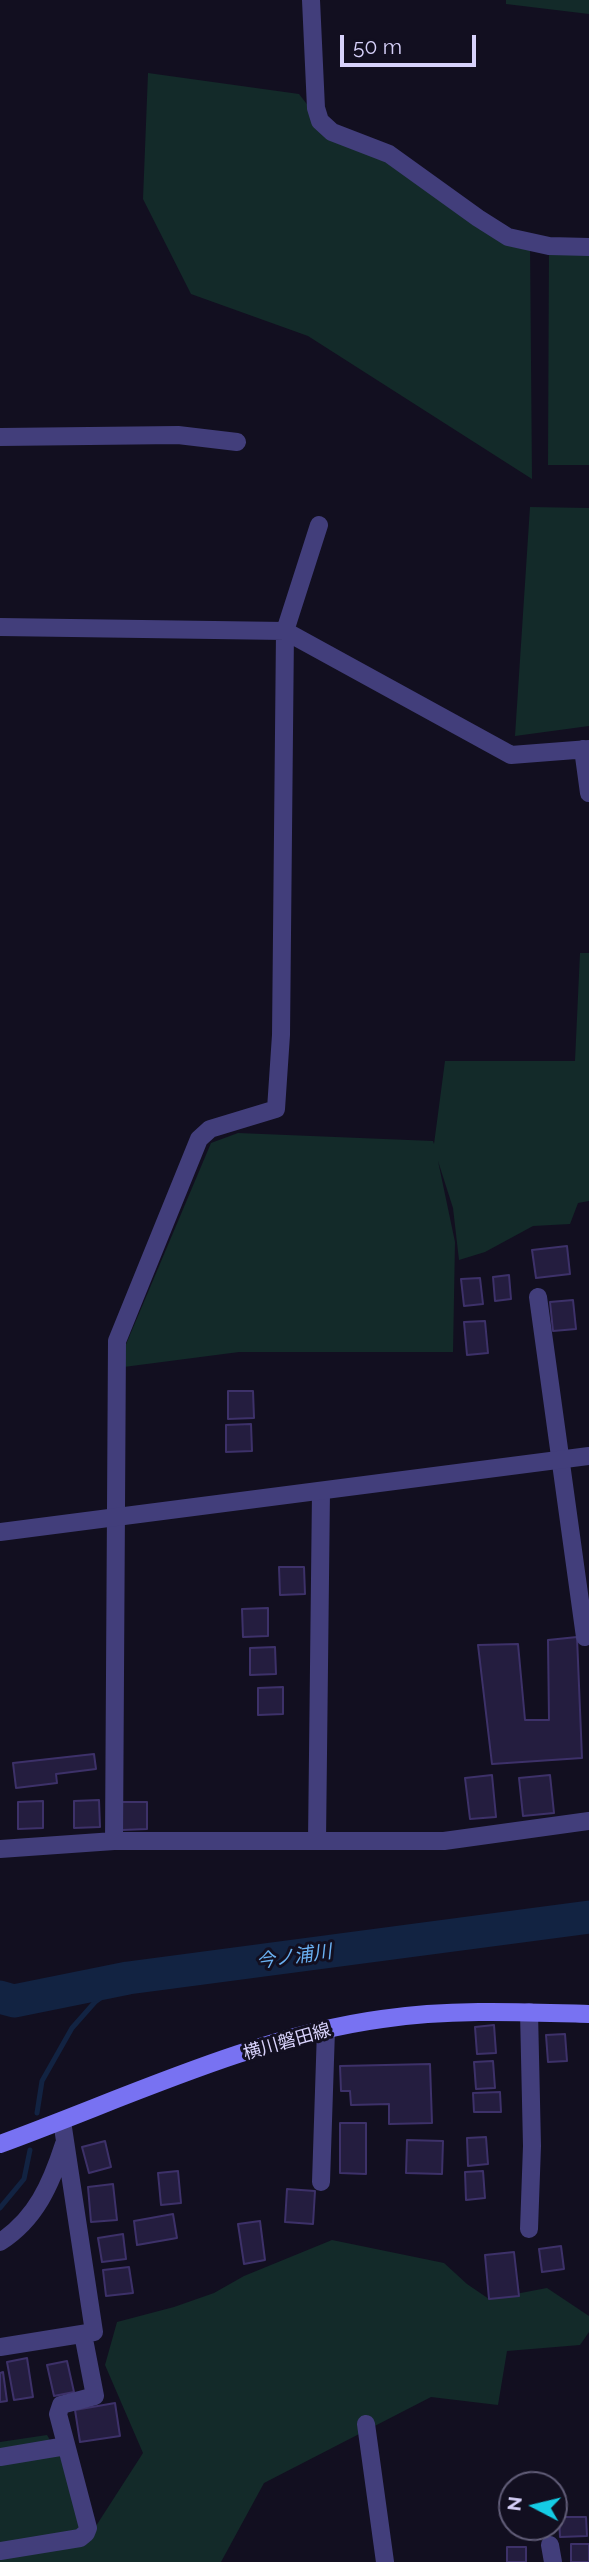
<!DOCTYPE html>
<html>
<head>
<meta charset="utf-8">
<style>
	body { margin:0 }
	#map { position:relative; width:589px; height:2562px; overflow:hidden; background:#120f20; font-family:Raleway,sans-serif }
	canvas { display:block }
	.north { position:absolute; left:498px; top:2471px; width:70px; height:70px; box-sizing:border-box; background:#120f20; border:2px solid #615d78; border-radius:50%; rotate:277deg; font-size:19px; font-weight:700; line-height:28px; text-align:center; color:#d8d2fb }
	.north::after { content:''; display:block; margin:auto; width:24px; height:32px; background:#15cce5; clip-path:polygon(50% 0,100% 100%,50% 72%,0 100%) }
	.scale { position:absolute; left:340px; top:35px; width:136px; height:32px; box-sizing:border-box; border:4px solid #d8d2fb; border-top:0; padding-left:9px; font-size:21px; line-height:24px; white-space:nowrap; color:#d8d2fb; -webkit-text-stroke:5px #120f20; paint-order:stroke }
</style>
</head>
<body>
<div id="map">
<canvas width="589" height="2562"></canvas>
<div class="north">N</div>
<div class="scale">50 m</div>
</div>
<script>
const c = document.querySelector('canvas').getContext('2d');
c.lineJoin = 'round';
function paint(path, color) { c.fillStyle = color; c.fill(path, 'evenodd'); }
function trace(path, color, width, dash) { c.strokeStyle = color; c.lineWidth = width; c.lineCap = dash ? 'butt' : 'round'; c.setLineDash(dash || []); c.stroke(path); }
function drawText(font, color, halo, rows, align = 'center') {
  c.font = font + ' Raleway,"Noto Sans JP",sans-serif'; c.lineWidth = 6; c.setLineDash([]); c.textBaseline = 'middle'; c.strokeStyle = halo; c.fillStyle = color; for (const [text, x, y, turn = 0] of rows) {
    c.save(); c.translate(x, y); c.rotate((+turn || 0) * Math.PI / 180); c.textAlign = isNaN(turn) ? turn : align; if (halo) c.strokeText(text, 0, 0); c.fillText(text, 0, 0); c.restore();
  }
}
paint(new Path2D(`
	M506,0H589V14L506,4Z
	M148,73L299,94L320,121L530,242L532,479L308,336L191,294L143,199Z
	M549,246L589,247V465H548Z
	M530,507L589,508V726L515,736Z
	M580,953H589V1201L578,1203L570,1224L533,1226L485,1252L459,1260L453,1208L438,1161L455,1242L453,1352H239L116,1368L211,1143L238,1133L433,1141L434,1144L445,1061H575Z
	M332,2240L444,2263L467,2284L489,2299L547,2288L589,2316V2332L580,2345L507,2351L498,2405L431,2397L264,2483L221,2562H0V2442L47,2435L79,2490L85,2543L143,2453L105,2365L117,2322L174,2307L214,2293L244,2276Z`), '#132a29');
trace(new Path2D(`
	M37,2113L42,2081L72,2028L95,2002L128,1978
	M0,2208L24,2179L30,2150`), '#122342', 5);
trace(new Path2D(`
	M0,1997L14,2001L128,1978L589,1917`), '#122342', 33);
const building = new Path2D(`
	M567,1246L570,1274L536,1278L532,1250Z
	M509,1275L511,1299L495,1301L493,1277Z
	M480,1278L483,1304L464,1306L461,1279Z
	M573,1300L576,1329L553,1331L550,1302Z
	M485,1321L488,1353L467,1355L464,1322Z
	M228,1391H253L254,1418L228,1419Z
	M251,1424L252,1451L226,1452V1425Z
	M279,1567H304L305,1594L280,1595Z
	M268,1608V1636L243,1637L242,1609Z
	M577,1637L582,1758L492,1764L478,1645L518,1644L525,1720H549L548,1640Z
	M275,1647L276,1674L250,1675V1648Z
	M283,1687V1714L258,1715V1688Z
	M94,1754L96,1769L56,1774L57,1783L16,1788L13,1763Z
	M492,1775L496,1817L470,1819L465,1778Z
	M550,1775L554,1813L523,1816L519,1778Z
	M99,1800L100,1827L74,1828V1801Z
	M43,1801V1828L18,1829V1802Z
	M121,1802H147V1829L122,1830Z
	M494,2025L496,2053L477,2054L475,2027Z
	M565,2034L567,2061L548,2062L546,2035Z
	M493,2061L495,2088L476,2089L474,2062Z
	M430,2064L432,2123L389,2124V2104L351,2105L350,2091H341L340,2066Z
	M500,2092L501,2112H474L473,2093Z
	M340,2123H366V2174L340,2173Z
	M486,2137L488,2164L468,2166L467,2138Z
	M407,2140L443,2141L442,2174L406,2173Z
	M105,2141L111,2167L89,2173L82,2147Z
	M178,2171L181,2203L161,2205L158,2173Z
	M483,2171L485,2198L466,2200L465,2172Z
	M113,2184L117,2220L91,2222L88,2187Z
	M287,2189L315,2191L313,2224L285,2222Z
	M173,2214L177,2238L137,2245L134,2221Z
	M260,2221L265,2260L244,2264L238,2224Z
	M123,2234L126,2259L102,2262L98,2238Z
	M561,2246L564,2269L542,2272L539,2249Z
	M514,2252L519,2296L489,2299L485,2255Z
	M129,2267L133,2293L106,2296L103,2270Z
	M27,2358L33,2397L14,2400L7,2362Z
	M67,2361L74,2392L54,2396L47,2365Z
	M3,2372L7,2401L0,2402V2373Z
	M115,2403L120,2436L80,2442L75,2410Z
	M559,2517H586L587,2536L560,2537Z
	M571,2544H589V2562H571Z
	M507,2547H526V2562H507Z`);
paint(building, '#241d3f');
trace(building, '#3d3169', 2);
trace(new Path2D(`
	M311,0L316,108L320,121L332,132L389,154L478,218L508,237L549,246L589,247
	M0,437L178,435L237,442
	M0,627L285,631L511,755L589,749
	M583,749L589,793
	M538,1297L585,1637
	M114,1841L117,1341L199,1139L210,1129L276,1109L281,1035L285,631L319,525
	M317,1841L321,1491
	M0,1849L114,1841H444L589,1821
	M529,2012L532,2146L529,2229
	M321,2182L326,2030
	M0,2242C36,2219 51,2184 64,2144
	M0,2347L94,2332L62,2121
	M366,2424L385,2562
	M0,2457L66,2446
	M550,2545L553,2562
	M0,2551L80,2538L86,2533L88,2528L58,2414L61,2405L95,2396L83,2334`), '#423e7b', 18);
trace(new Path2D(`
	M0,1532L589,1456`), '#423e7b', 18);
trace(new Path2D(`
	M0,2144C121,2100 255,2036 382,2019C450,2009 521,2012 589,2014`), '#7872f2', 18);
drawText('18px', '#d8d2fb', '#120f20', [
	["横川磐田線",287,2042,-16]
]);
drawText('italic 19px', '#6ab0f1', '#120f20', [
	["今ノ浦川",294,1957,-8]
]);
</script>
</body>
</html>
